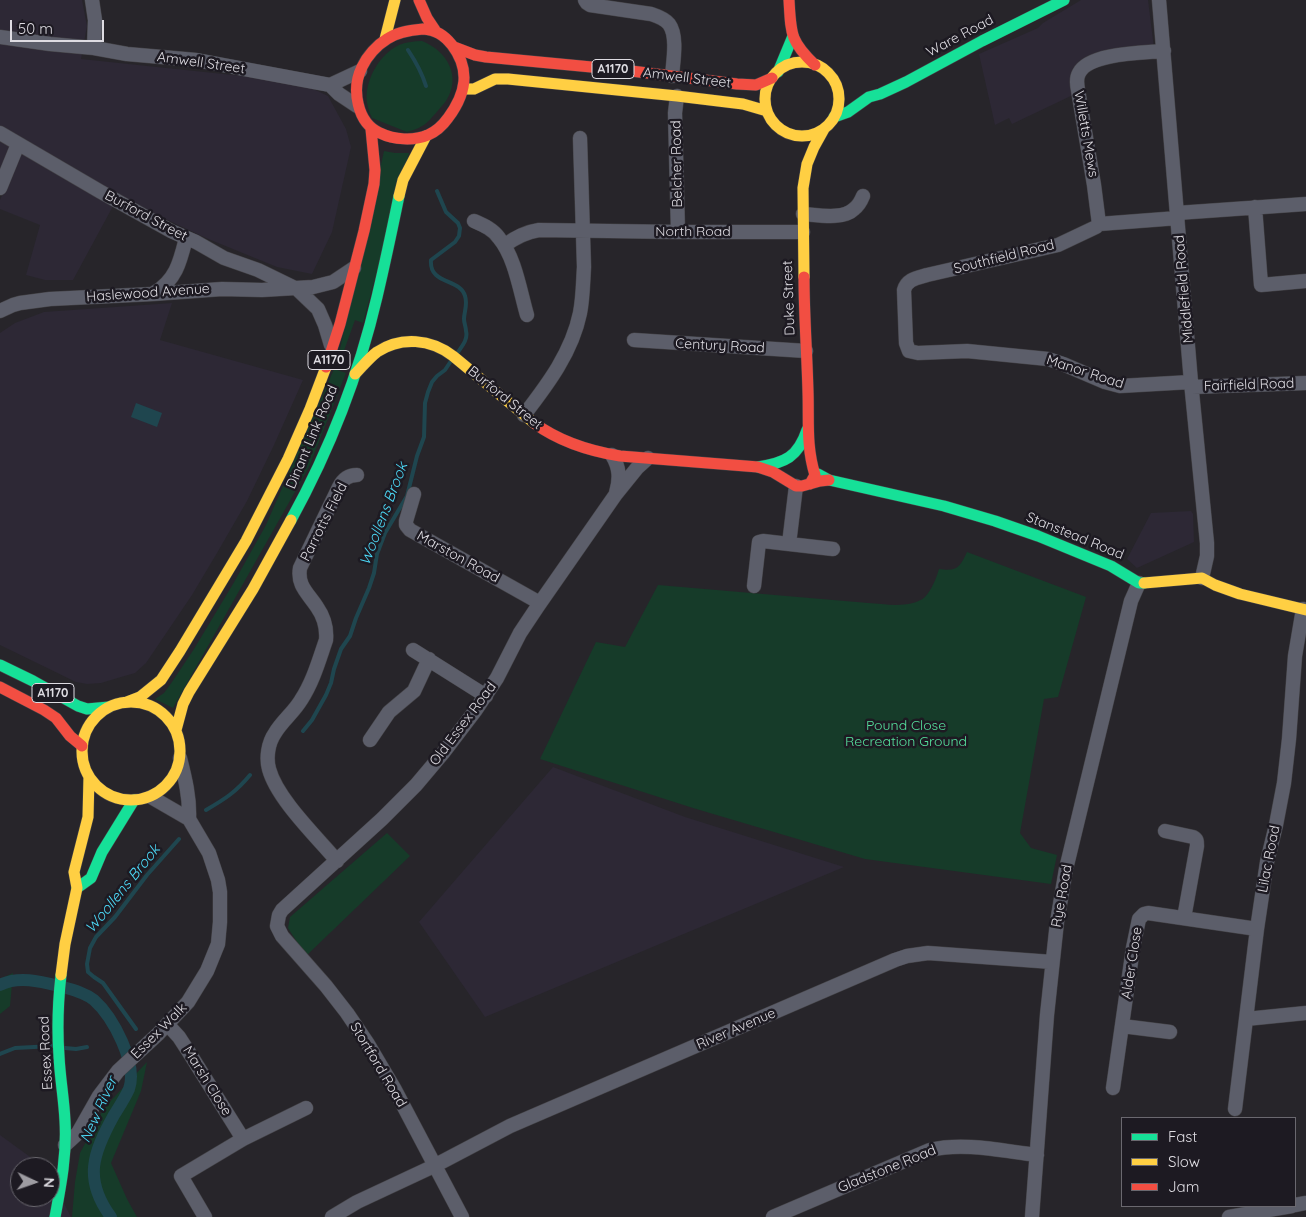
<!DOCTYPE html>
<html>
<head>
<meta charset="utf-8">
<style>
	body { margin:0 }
	#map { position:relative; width:1306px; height:1217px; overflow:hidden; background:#27252a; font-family:Quicksand,sans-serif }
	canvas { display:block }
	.legend { position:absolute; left:1121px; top:1117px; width:175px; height:90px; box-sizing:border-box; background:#1d1a22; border:1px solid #6a686f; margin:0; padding:6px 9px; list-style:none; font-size:15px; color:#dedce2 }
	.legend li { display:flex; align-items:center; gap:10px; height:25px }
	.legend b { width:25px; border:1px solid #6a686f }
	.north { position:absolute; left:10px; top:1157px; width:50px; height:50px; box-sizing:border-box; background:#1d1a22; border:1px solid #6a686f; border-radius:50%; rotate:93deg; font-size:14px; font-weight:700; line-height:20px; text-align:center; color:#dedce2 }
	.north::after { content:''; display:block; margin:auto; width:18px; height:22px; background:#9e9ca2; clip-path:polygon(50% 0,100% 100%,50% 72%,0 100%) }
	.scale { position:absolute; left:10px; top:20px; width:94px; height:22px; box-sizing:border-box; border:2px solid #dedce2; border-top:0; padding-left:6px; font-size:15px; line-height:18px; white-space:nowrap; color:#dedce2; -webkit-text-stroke:4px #1d1a22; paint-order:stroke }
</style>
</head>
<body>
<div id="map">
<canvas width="1306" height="1217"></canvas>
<ul class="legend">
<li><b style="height:6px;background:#16e098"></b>Fast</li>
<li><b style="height:6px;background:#ffcf43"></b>Slow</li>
<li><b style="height:6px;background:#f24e42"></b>Jam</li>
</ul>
<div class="north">N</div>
<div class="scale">50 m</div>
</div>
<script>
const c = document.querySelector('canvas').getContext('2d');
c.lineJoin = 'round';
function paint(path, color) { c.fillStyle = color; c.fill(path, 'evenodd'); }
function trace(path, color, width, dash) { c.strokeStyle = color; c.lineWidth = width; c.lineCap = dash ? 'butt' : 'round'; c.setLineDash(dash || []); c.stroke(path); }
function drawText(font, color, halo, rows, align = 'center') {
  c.font = font + ' Quicksand,sans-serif'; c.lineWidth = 5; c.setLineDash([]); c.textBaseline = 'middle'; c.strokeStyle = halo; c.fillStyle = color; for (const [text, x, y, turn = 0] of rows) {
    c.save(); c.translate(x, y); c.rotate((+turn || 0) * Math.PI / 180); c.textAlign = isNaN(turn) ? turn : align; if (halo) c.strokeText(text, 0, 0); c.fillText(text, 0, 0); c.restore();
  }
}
paint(new Path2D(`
	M0,0H82L87,26L81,59L299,82L328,96L346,129L351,147L332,232L312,274L277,267L206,238L142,208L118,195L112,208L73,280H45L26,275L40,225L0,209V200L8,181L0,178Z
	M1081,0H1148L1154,48L1076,71L1075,94L1012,124L1009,118L995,125L979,54L1038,28L1043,23Z
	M172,303L160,340L303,380L274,445L247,501L217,553L192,595L146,663L135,673L121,677L101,683L87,684L76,682L0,645V333L15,323L44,312Z
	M1191,511L1193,514L1194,542L1137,568L1127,559L1151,513Z
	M553,767L685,817L844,867L485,1017L419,922Z
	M0,1135L44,1167H20V1197H50V1176L71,1217H0Z`), '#2d2835');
paint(new Path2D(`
	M422,41C447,51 462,76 446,101C443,105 439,109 436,113C432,117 428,123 422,126C418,129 412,130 407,132L372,118C370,114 368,108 367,103C364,82 379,54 399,45C407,42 414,41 422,41Z
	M384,151L395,153H409L363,323L355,320L341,359L338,358Z
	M334,369L346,373L309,467L173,708L155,699L164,693L172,682L194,649L233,584L266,525Z
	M967,552L1086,597L1058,697L1044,699L1020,833L1031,848L1057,855L1051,884L865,859L693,808L540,759L596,642L625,647L658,585L868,603C885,604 911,609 925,597C932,589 936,579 939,569C957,572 960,567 967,552Z
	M387,833L410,856L306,956L288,928L290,917Z
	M13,973L10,1006L0,1014V979Z
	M147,1062L141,1091L111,1163L127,1199L137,1217H72L75,1182L80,1153L104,1108Z`), '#163b29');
paint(new Path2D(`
	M136,403L162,413L157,427L131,417Z`), '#1f464f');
trace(new Path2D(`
	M408,50C416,62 422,73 426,86
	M437,191L446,212L458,223L460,228L459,236L455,242L431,260C429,285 460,278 465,296C468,304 464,312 464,319C464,323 466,327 466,331C468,339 463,345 458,352
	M303,731L312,720L326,695L331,683L334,669L341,649L350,636L356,618L369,588L374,573L377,554L385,533L407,496L417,456L424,437L425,403L428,392L432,382L437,376L445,370L451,361
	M206,810C225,799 236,792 250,775
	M136,1029L103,983L94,977L88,972L87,964L90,948L96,937L115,917L147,875L179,839
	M65,1048L76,1049L87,1047
	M0,1054L15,1048L53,1046`), '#1f464f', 4);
trace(new Path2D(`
	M0,985C19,975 43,982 63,987C74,990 85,993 94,1000C113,1017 138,1064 129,1089C125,1098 119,1107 114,1115C93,1153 83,1179 111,1217`), '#1f464f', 12);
const street = new Path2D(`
	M92,0L95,20L94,48
	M585,0L587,3L590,5L651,14C657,16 664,18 669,24C678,36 673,62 672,76
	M1159,0L1191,382L1207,543V556L1202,578
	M0,37L50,44L94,48L127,54L196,60L330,85L339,94L357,106
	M330,85L360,71
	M677,96L675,113L678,232
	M0,133L101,192L171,231L196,242L224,258L258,270L297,289L318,309L325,325L331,345
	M0,188L18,144
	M1255,207L1261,285L1306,281
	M1177,213L1306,204
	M803,214C818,215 843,220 854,209C858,206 861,201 863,196
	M1178,218L1099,224L1096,227L1058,245L1049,247L927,275C917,278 907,279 904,290L906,343L909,351L918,353L967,351L1048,359L1063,364L1105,382L1120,386L1191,382
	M474,221C483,225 493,229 499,238C515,257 520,291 527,315
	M1099,224L1094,185L1079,96C1078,89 1075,80 1079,73C1089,53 1143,53 1164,51
	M505,245C516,237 526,232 539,230L678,232H803
	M154,293C176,280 180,262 186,238
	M0,311L13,305L20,303L50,299L153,294L222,289L262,290L313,287L333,282L354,268
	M634,340L806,351
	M1192,387L1306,383
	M524,415C548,384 572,352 580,313C583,298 583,282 584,267L580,138
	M612,455C620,468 620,479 616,493
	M796,486L789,544L833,549
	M414,494L406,521V525L410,530L540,603
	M754,586L759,542L763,541L789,544
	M413,650L486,696
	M370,740L389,712L414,691L429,659
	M180,758C185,778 190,798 189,819
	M1165,831L1193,837C1197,839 1197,841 1197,846L1184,918
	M337,861C317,837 277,799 269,769C266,758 268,743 275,733C282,721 294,712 301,700C313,682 319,660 326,640C327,628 324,617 317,607C308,593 297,586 300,568L339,487C343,479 348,475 357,475
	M1246,1019L1306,1013
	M168,1025L179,1037L190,1054L243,1139
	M1122,1026L1170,1032
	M1113,1088L1133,948L1139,919L1144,914L1148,913L1257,929
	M1235,1109L1257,929L1267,862L1276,825L1284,783L1289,739L1295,656L1303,609
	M65,1145L78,1133L99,1096L118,1071L158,1034L188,1002L207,971L218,944L220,922V892L218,880L209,853L189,819L151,797
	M1295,1205L1306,1203
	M205,1217L181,1176L243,1139L306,1108
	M332,1217L357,1202L434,1166L510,1126L895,960L907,956L928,953L1052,962
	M462,1217L394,1088L368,1044L347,1013L326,986L282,936L277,926L279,915L282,910L382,819L416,785L443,753L475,711L497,678L520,633L538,606L616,494L637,468L648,458
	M773,1217L930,1150C964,1142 1002,1151 1037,1155
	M1032,1217L1047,1015L1057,922L1066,869L1131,601L1139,583
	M1229,1217L1292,1206`);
const fast = new Path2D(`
	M778,72L793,36
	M834,117L848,112L869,97L880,94L906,82L982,41L1064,0
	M758,467C785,463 798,457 807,430
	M818,474L829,480L944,506L995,521L1038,536L1111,566L1139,583H1144
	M291,520C329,451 359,374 377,297C385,263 392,230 399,196
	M0,665L33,681L78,706L87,709L109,707
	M77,888L91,878L102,852L134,800
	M55,1217C61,1185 67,1154 65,1121C64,1099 60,1078 59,1056C57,1029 58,1002 61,975`);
const slow = new Path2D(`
	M385,39L395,0
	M765 99a37 37 0 1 1 74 0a37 37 0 1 1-74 0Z
	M465,89H474L495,79H508L677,96L743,104L767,111
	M399,196L403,180L426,136
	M804,277L803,188L807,164L814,147L824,129
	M355,374C362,367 369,358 377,352C401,336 431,339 453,356L534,423
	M1144,583L1202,578L1215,585L1240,594L1306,610
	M82 751a49 49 0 1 1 98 0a49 49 0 1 1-98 0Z
	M127,702L140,697L161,680L180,651L246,541L288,459L310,409L326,367
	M176,730L183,704L189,692L253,589L291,520
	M61,975L65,944L77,888L74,872L88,817L89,777`);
const jam = new Path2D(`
	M419,0L427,18L435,30
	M789,0C791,34 790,41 815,65
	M423,29C436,30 444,35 452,45C471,70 466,94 448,118C443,125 437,131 428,135C414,141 394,140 380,133C357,123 351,89 362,67C367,56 377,45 387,39C397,32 411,30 423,29Z
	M454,47L475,55L486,57L623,70L737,84L756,85L772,78
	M804,277C804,315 807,353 808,392C809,421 806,446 815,475L810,484
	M326,367L340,324L364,231L374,184L375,170L371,129
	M534,423C560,442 589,451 620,456L758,467L773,472L796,486H802L820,481L829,480
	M0,687L44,710L56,718L70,736L82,746`);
trace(street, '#444347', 15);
trace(fast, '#444347', 12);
trace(slow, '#444347', 12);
trace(jam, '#444347', 12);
trace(street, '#5c5e6a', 14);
trace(fast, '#16e098', 11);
trace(slow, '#ffcf43', 11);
trace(jam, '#f24e42', 11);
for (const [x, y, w] of [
	[613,69,42],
	[329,360,42],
	[53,693,42]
]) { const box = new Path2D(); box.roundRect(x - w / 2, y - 9.5, w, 19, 4); c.fillStyle = '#1d1a22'; c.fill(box); trace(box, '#dedce2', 1); }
drawText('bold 12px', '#dedce2', null, [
	["A1170",613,69],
	["A1170",329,360],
	["A1170",53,693]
]);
drawText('14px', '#dedce2', '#1d1a22', [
	["Ware Road",960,36,-28],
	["Amwell Street",201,63,8],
	["Amwell Street",687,78,7],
	["Willetts Mews",1086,134,80],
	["Belcher Road",677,164,-91],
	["Burford Street",146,216,28],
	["North Road",693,232],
	["Southfield Road",1004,257,-14],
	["Middlefield Road",1184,289,-95],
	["Haslewood Avenue",148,293,-4],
	["Duke Street",789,298,-92],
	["Century Road",720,346,3],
	["Manor Road",1085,372,18],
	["Fairfield Road",1249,385,-2],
	["Burford Street",505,398,39],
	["Dinant Link Road",312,437,-67],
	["Parrotts Field",324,522,-63],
	["Stanstead Road",1075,536,22],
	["Marston Road",458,557,29],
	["Old Essex Road",463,724,-53],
	["Lilac Road",1269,859,-79],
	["Rye Road",1062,896,-80],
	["Alder Close",1132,963,-81],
	["River Avenue",736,1029,-23],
	["Essex Walk",159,1031,-45],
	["Essex Road",46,1053,-93],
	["Stortford Road",378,1065,59],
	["Marsh Close",207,1081,58],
	["Gladstone Road",887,1169,-22]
]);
drawText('14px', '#55e09c', '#1d1a22', [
	["Pound Close",906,726],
	["Recreation Ground",906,742]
]);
drawText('italic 15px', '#4ddaf8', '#1d1a22', [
	["Woollens Brook",384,514,-69],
	["Woollens Brook",123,889,-51],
	["New River",99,1110,-66]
]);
</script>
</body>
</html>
